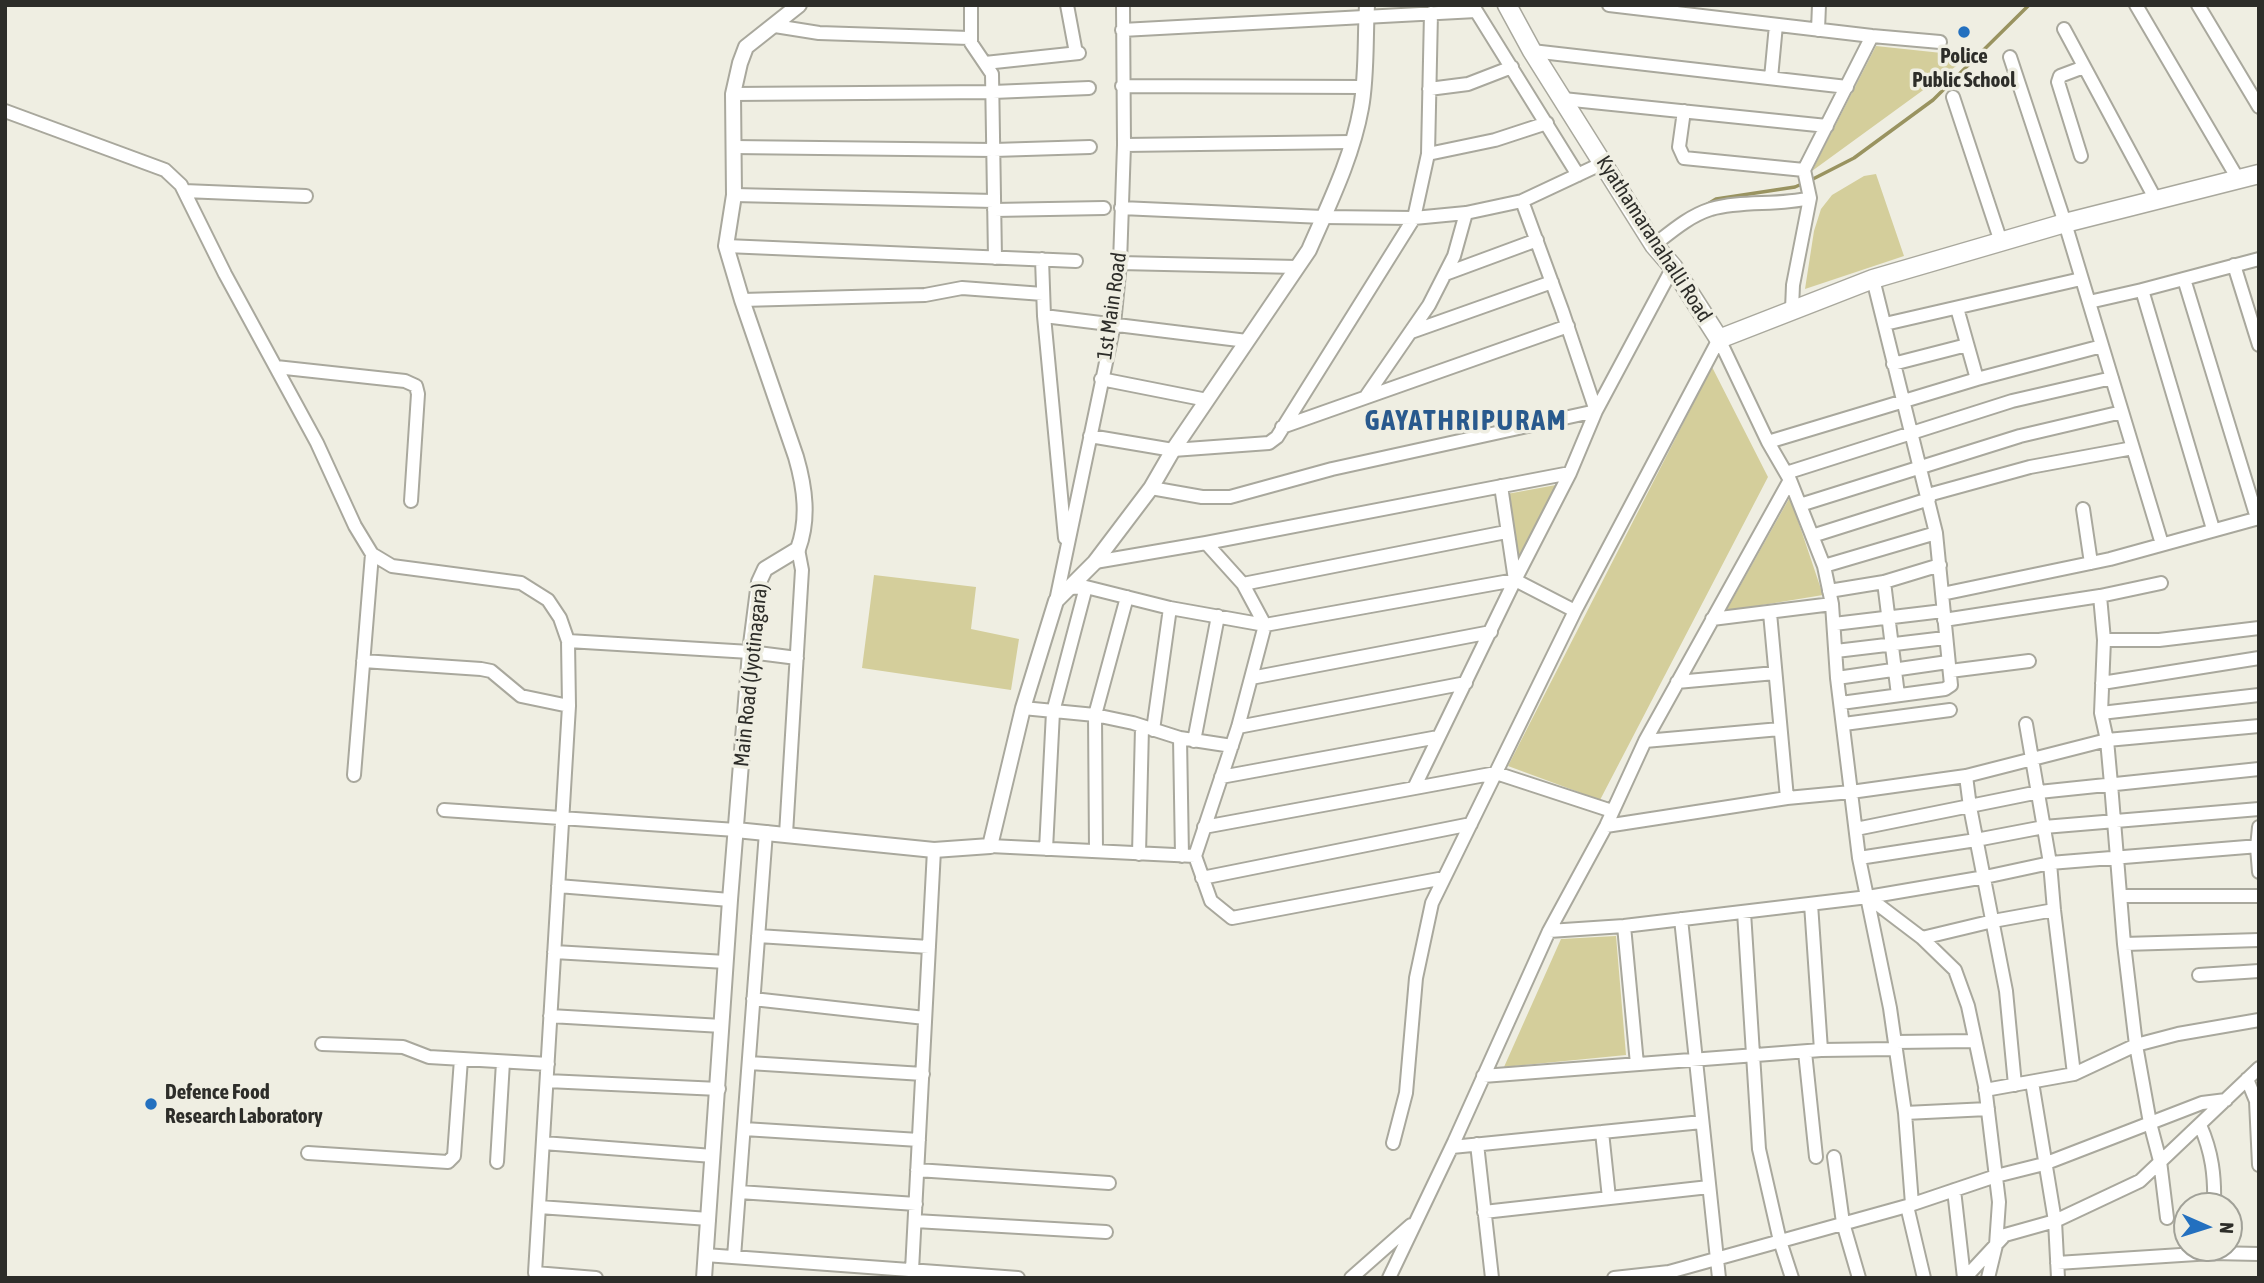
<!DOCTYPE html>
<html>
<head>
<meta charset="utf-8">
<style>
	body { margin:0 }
	#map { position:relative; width:2264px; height:1283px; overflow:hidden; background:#efeee2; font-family:"Asap Condensed",sans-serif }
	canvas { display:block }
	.frame { position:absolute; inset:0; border:7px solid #2d2d29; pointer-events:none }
	.north { position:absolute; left:2173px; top:1192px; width:70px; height:70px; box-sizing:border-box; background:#efeee2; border:2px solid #a1a198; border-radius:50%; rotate:93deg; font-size:19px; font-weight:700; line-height:28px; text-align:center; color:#2d2d29 }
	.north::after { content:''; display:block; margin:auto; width:24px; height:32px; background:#2370bf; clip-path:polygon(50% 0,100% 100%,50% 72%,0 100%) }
</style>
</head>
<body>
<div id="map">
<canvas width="2264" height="1283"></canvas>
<div class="frame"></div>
<div class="north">N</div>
</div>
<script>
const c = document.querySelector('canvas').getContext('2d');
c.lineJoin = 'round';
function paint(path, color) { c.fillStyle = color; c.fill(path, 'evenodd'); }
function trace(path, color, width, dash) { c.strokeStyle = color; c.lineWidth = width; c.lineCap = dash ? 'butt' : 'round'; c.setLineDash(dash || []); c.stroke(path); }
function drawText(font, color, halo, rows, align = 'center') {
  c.font = font + ' "Asap Condensed",sans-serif'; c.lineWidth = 7; c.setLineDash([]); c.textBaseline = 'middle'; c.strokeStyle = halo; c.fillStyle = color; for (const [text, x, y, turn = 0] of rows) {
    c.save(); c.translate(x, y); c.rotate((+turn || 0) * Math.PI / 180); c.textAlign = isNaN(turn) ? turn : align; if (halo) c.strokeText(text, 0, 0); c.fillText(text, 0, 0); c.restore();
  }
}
paint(new Path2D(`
	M1876,46L1970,56L1812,171Z
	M1876,174L1904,256L1805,289L1814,231L1821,209L1832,195L1864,176Z
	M1712,367L1768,477L1600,800L1508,766Z
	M1556,485L1515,570L1507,494Z
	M1790,497L1823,595L1726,611Z
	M874,575L976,587L971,629L1019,639L1011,690L862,668Z
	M1616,936L1626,1055L1504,1067L1561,939Z`), '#d4ce9b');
trace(new Path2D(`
	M1811,180L1854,158L1933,100L2029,5
	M1706,205L1716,199L1795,187L1804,183`), '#999360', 3.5);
const minor = new Path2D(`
	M971,5V43L992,74L995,258
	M1067,5L1076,53
	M1609,5L1872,36L1940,42
	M2136,5L2238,179
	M2198,5L2259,107
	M1473,6L1578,175
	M775,26L819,33L969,38
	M2064,29L2157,202
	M1122,30L1476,11
	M1818,30L1819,5
	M1532,51L1847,87
	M2010,57L2065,223L2162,544
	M985,63L1079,53
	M1771,78L1776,25
	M1122,86L1362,87
	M1429,89L1468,84L1512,67
	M733,94L993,92L1089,88
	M1953,97L2001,242
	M1563,99L1827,126
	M5,111L165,170L181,185L225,274L317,443L355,526L372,554L392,566L521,583L548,600L560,618L568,641L569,706L535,1273L596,1278
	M1684,111L1679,147L1684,158L1804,170
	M1124,145L1351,142
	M733,147L994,150L1090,147
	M1428,154L1495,140L1547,123
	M2081,156L2058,82L2060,76L2084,67
	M184,191L306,196
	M734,195L994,201
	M1121,208L1323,217L1414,218L1466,213L1522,201L1603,163
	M994,210L1104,208
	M1654,245C1672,231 1689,216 1711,209C1742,200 1778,206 1810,198
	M726,246L1076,261
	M1042,259L1044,316L1065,538
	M1120,263L1297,267
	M2234,265L2259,345
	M1445,274L1537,240
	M2184,279L2257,518
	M2142,290L2213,529
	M742,300L925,295L962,288L1043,294
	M2089,302L2142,290L2259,259
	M1957,308L1977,379
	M1792,309L1793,285L1810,198L1804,170L1872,36
	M1044,316L1247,341
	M1885,324L2081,279
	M1411,332L1552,282
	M1719,339L1768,442L1790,480L1824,566L1832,604L1837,678L1859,858L1890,1008L1905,1113L1912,1204
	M1893,364L1967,345
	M276,367L405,381L416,386L418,394L411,501
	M1101,379L1207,400
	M1367,395L1429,305L1454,256L1466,213
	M1282,427L1568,326
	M1090,436L1173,450L1269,443L1277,437L1414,218L1428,154L1431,13
	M1768,442L1977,379L2102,346
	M1786,473L2012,401L2112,378
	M1501,486L1515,580
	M1151,488L1202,497H1230L1332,469L1596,411L1562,310L1522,201
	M1928,495L2030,467L2133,448
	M1800,505L2020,436L2122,412
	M2083,509L2091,563
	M1812,536L1929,499
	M1206,543L1243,584L1265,625L1238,727L1195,856L1211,901L1232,918L1444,878
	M1095,562L1206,543L1570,473
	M1824,566L1936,533
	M1884,582L1898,695
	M1243,584L1506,532
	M1070,588L1086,587L1170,608L1265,625L1515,580L1575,611
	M1829,591L1884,582L1940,565
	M1942,594L2110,559L2259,518
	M2100,596L2104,640L2101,713L2107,740L2111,784L2124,944L2136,1045L2150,1123L2160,1161L2167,1218
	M1056,601L1114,324L1120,263L1124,145L1123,5
	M1770,613L1787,798
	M1712,619L1832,604
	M1944,620L2100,596L2161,583
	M1834,624L1943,611
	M2104,640H2159L2259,628
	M568,641L750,652L797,658
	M1836,651L1945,638
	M363,661L481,669L491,671L521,696L569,706
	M1950,671L2029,661
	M1251,678L1491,632
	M1837,678L1948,662
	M1677,682L1775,673
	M2102,683L2259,658
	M1841,703L1945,689L1951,685L1936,533L1873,279
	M1023,708L1095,715L1133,723L1180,738L1232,746
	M2101,713L2259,695
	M1844,724L1950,710
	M2026,724L2050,863L2054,910L2074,1074
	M1238,727L1466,683
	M1153,730L1170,608
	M1180,738L1182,856
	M1194,741L1218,616
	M1645,741L1780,729
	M354,775L372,554
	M1966,776L1970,807L2006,991L2015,1085
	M1221,777L1438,737
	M1414,788L1515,580L1570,473L1596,411L1673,267
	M444,810L736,830
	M1606,826L1787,798L1851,792L1966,776L2107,740L2259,726
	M1204,827L1496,773L1612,811
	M2259,827L2257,847L2259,872
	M1856,829L2039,792L2259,769
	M786,834L802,570L798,549
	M990,846L1195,856
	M1046,849L1053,712L1086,587
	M1096,851L1095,715L1127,597
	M1139,854L1142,727
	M1859,858L1976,840L2044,827L2259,809
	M1202,878L1471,824
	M558,886L730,900
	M2120,896H2259
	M1868,897L1922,938L1955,970L1968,1006L1985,1086L1999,1202L1996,1245L1988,1278
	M1811,904L1821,1050
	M1744,912L1759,1149L1780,1241L1792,1278
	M1681,919L1719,1278
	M1624,926L1637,1064
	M1549,931L1624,926L1868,897L1985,877L2050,863L2259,846
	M758,936L929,947
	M1922,938L1993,921L2054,910
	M2124,944L2259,940
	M554,952L726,962
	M2199,975L2259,971
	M753,999L925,1018
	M550,1016L722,1026
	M1895,1042L1974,1041
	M322,1044L403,1047L429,1057L548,1064
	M1805,1052L1816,1157
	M749,1063L923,1074
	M1483,1076L1821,1050L1895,1049
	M2247,1079L2256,1101L2259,1165
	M547,1081L719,1089
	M2032,1082L2055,1221L2058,1278
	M1985,1090L2074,1074L2136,1045L2178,1034L2259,1020
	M1905,1113L1988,1109
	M2200,1125C2212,1152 2215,1176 2214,1206
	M744,1129L919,1140
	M1602,1132L1609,1198
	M543,1143L713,1156
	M1393,1143L1406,1093L1416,978L1432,903L1575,611L1719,339
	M1477,1144L1492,1278
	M1452,1147L1702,1122
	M308,1153L448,1162L454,1156L461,1059
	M1834,1157L1843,1223L1859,1278
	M497,1162L503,1062
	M917,1170L1109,1183
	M1954,1190L1964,1278
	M739,1192L916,1204
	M1907,1206L1924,1278
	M539,1207L709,1219
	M1484,1212L1709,1187
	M915,1221L1106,1232
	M705,1255L1018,1278
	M734,1257L766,832
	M2057,1263L2212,1253L2259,1254
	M912,1270L934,850
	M1351,1278L1411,1225
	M1389,1278L1454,1142L1549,931L1606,826L1645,741L1790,480
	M1614,1278L1669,1272L1907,1206L1996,1176L2044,1164L2202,1103L2226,1100
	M1965,1278L2005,1235L2055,1221L2140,1181L2259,1068`);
const tertiary = new Path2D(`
	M736,830L934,850L990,846L1023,708L1056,601L1095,562L1151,488L1173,450L1309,250C1329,204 1352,158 1361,108C1367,75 1365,39 1367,5
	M704,1278L730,900L750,652L759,582L765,569L798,549C809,519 805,488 796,457L742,300L726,246L734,195L733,94L740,63L746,47L799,5`);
const secondary = new Path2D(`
	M1507,5L1532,51L1654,245L1673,267L1719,339L1873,279L2065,223L2259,174`);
trace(minor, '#a9a89d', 16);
trace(tertiary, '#a9a89d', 18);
trace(secondary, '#a9a89d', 21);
trace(minor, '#fff', 12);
trace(tertiary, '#fff', 14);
trace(secondary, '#fff', 18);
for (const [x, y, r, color] of [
	[1964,32,7,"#2370bf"],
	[151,1104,7,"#2370bf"]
]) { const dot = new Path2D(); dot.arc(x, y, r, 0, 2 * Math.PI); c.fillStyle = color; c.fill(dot); trace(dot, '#efeee2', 2.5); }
drawText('bold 21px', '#2d2d29', '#efeee2', [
	["Police",1964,56],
	["Public School",1964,80],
	["Defence Food",165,1092,"left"],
	["Research Laboratory",165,1116,"left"]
]);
drawText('21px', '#2d2d29', '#efeee2', [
	["Kyathamaranahalli Road",1654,239,57],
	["1st Main Road",1112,306,-82],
	["Main Road (Jyotinagara)",751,675,-84]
]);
c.letterSpacing = '2px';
drawText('bold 28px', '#29598d', '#efeee2', [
	["GAYATHRIPURAM",1466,421]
]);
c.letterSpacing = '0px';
</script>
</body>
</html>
